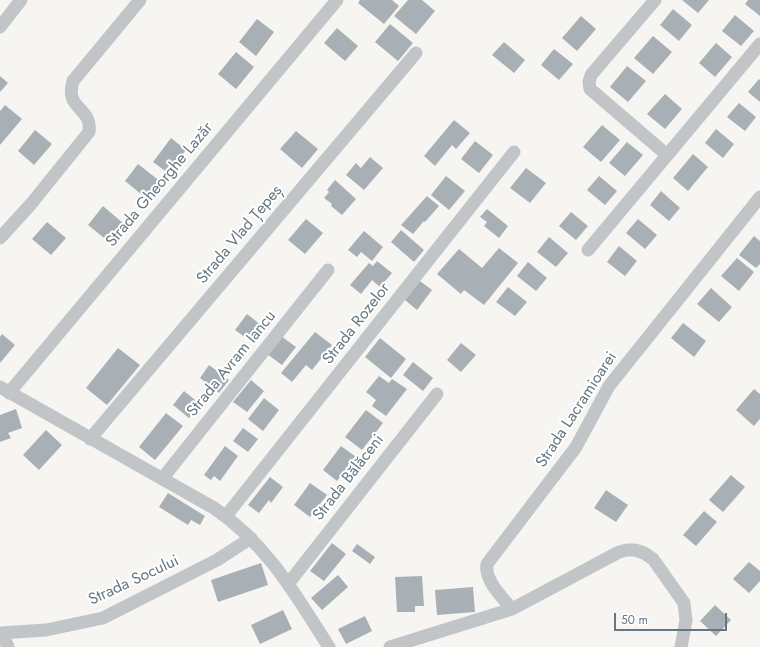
<!DOCTYPE html>
<html>
<head>
<meta charset="utf-8">
<style>
	body { margin:0 }
	#map { position:relative; width:760px; height:647px; overflow:hidden; background:#f6f5f2; font-family:Jost,sans-serif }
	canvas { display:block }
	.scale { position:absolute; left:614px; top:613px; width:113px; height:18px; box-sizing:border-box; border:2px solid #657782; border-top:0; padding-left:5px; font-size:12px; line-height:14px; white-space:nowrap; color:#657782; -webkit-text-stroke:3px #fff; paint-order:stroke }
</style>
</head>
<body>
<div id="map">
<canvas width="760" height="647"></canvas>
<div class="scale">50 m</div>
</div>
<script>
const c = document.querySelector('canvas').getContext('2d');
c.lineJoin = 'round';
function paint(path, color) { c.fillStyle = color; c.fill(path, 'evenodd'); }
function trace(path, color, width, dash) { c.strokeStyle = color; c.lineWidth = width; c.lineCap = dash ? 'butt' : 'round'; c.setLineDash(dash || []); c.stroke(path); }
function drawText(font, color, halo, rows, align = 'center') {
  c.font = font + ' Jost,sans-serif'; c.lineWidth = 4; c.setLineDash([]); c.textBaseline = 'middle'; c.strokeStyle = halo; c.fillStyle = color; for (const [text, x, y, turn = 0] of rows) {
    c.save(); c.translate(x, y); c.rotate((+turn || 0) * Math.PI / 180); c.textAlign = isNaN(turn) ? turn : align; if (halo) c.strokeText(text, 0, 0); c.fillText(text, 0, 0); c.restore();
  }
}
paint(new Path2D(`
	M360,0H392L399,6L384,24L358,3Z
	M408,0H422L435,11L416,34L394,16Z
	M682,0H709L698,13Z
	M748,0H760V16L745,4Z
	M673,9L692,25L679,41L660,25Z
	M735,15L754,31L741,46L722,31Z
	M581,16L596,29L577,51L562,38Z
	M257,19L274,32L256,56L239,42Z
	M390,24L413,43L398,61L375,42Z
	M337,28L358,46L345,61L324,43Z
	M653,36L672,52L653,74L634,58Z
	M504,42L525,60L514,73L492,55Z
	M716,43L732,57L715,77L699,63Z
	M554,49L573,64L559,80L541,65Z
	M236,52L254,67L236,89L218,74Z
	M627,66L646,81L628,102L610,87Z
	M0,76L8,83L0,92Z
	M759,79L760,80V102L748,92Z
	M665,94L682,109L665,129L647,114Z
	M739,103L756,117L745,131L727,117Z
	M5,105L22,119L0,145V111Z
	M454,120L470,133L456,149L452,145L435,166L424,156Z
	M602,125L620,140L601,162L583,147Z
	M716,129L734,144L723,158L705,143Z
	M35,130L52,144L34,165L18,151Z
	M296,131L318,149L302,168L280,149Z
	M171,138L186,150L168,173L153,162Z
	M475,141L493,155L479,173L461,159Z
	M627,142L643,155L625,176L609,163Z
	M693,154L708,167L688,191L673,178Z
	M370,157L383,168L364,190L346,175L356,163L361,168Z
	M138,164L161,182L147,199L125,181Z
	M526,168L546,183L530,203L510,188Z
	M446,176L465,191L449,210L431,195Z
	M599,176L617,191L605,205L587,190Z
	M335,180L356,199L342,215L331,206L332,204L324,198L329,192L327,190Z
	M661,191L680,208L669,221L650,205Z
	M427,196L439,206L425,222L424,221L413,234L401,225Z
	M103,206L124,224L109,242L88,225Z
	M487,209L508,226L499,238L484,226L487,222L480,217Z
	M571,212L588,226L576,240L559,226Z
	M306,219L323,233L305,254L288,240Z
	M638,219L657,235L645,249L626,233Z
	M47,222L66,238L51,255L32,239Z
	M401,230L424,250L414,262L391,242Z
	M364,231L383,247L372,261L361,252L357,257L348,250Z
	M754,236L760,241V264L756,268L739,255Z
	M549,237L568,253L556,267L537,252Z
	M619,246L637,261L625,276L607,262Z
	M499,248L518,263L484,305L464,290L461,294L437,274L459,249L482,268Z
	M737,258L754,272L739,291L721,276Z
	M377,261L392,273L380,287L372,280L361,294L350,285L369,263L373,266Z
	M528,262L547,278L536,291L517,276Z
	M420,281L432,290L417,310L405,300Z
	M508,287L527,302L515,316L496,302Z
	M711,288L732,307L719,322L697,304Z
	M247,314L261,325L249,340L235,330Z
	M683,323L706,341L694,357L671,338Z
	M315,332L332,345L312,370L306,365L292,382L281,373Z
	M2,334L15,345L0,363V337Z
	M281,336L296,347L282,365L267,354Z
	M380,338L406,359L391,378L365,357Z
	M461,343L476,355L461,372L447,360Z
	M118,348L140,365L107,405L86,388Z
	M413,362L433,378L423,391L403,375Z
	M209,365L229,380L219,393L200,378Z
	M379,376L389,383L392,379L407,389L386,416L372,406L376,400L366,392Z
	M251,380L264,391L247,412L233,402Z
	M754,389L760,394V419L754,426L736,410Z
	M184,391L200,404L189,418L173,405Z
	M264,398L279,410L263,431L248,419Z
	M16,409L22,428L8,433L11,438L0,442V415Z
	M366,410L383,423L362,450L345,437Z
	M166,413L183,426L155,460L139,447Z
	M243,428L258,439L248,452L233,441Z
	M46,430L62,445L39,470L23,455Z
	M225,446L238,456L220,481L214,476L211,480L204,475Z
	M341,446L356,457L337,481L323,470Z
	M731,475L745,487L723,512L709,500Z
	M270,477L283,487L271,503L269,500L259,513L248,505Z
	M310,483L327,495L310,517L294,505Z
	M606,490L628,505L616,522L594,508Z
	M168,493L205,516L200,525L191,520L188,525L159,507Z
	M704,511L717,522L696,546L683,535Z
	M332,543L346,554L324,581L310,571Z
	M357,544L375,557L370,564L352,551Z
	M749,562L760,571V581L749,593L733,579Z
	M261,563L268,585L218,602L211,580Z
	M338,575L348,587L322,610L311,598Z
	M422,576L424,606H415V612H397L395,577Z
	M473,587L475,612L437,615L435,590Z
	M715,605L731,620L716,636L700,621Z
	M283,610L292,629L260,644L251,625Z
	M365,616L372,631L346,644L338,629Z`), '#a8b0b5');
trace(new Path2D(`
	M655,0L591,75L589,82L590,89L667,155
	M0,27L21,0
	M0,238L31,204L89,132C93,107 64,110 73,81L140,0
	M588,250L760,44
	M0,387L214,508C267,544 295,594 329,647
	M9,393L337,0
	M90,439L416,53
	M162,479L328,270
	M226,516L514,152
	M288,584L437,394
	M512,609C503,598 484,580 487,564L576,447L609,386L760,197
	M0,633L46,630L103,618L217,560L251,538
	M2,633L8,647
	M390,647L512,609L619,552L627,550H635L644,553L653,559L684,603L686,620L681,647`), '#c1c5c8', 13);
drawText('16px', '#657782', '#fff', [
	["Strada Gheorghe Lazăr",160,185,-50],
	["Strada Vlad Țepeș",240,235,-50],
	["Strada Rozelor",357,324,-52],
	["Strada Avram Iancu",232,364,-51],
	["Strada Lacramioarei",577,410,-57],
	["Strada Bălăceni",349,478,-52],
	["Strada Socului",134,581,-25]
]);
</script>
</body>
</html>
